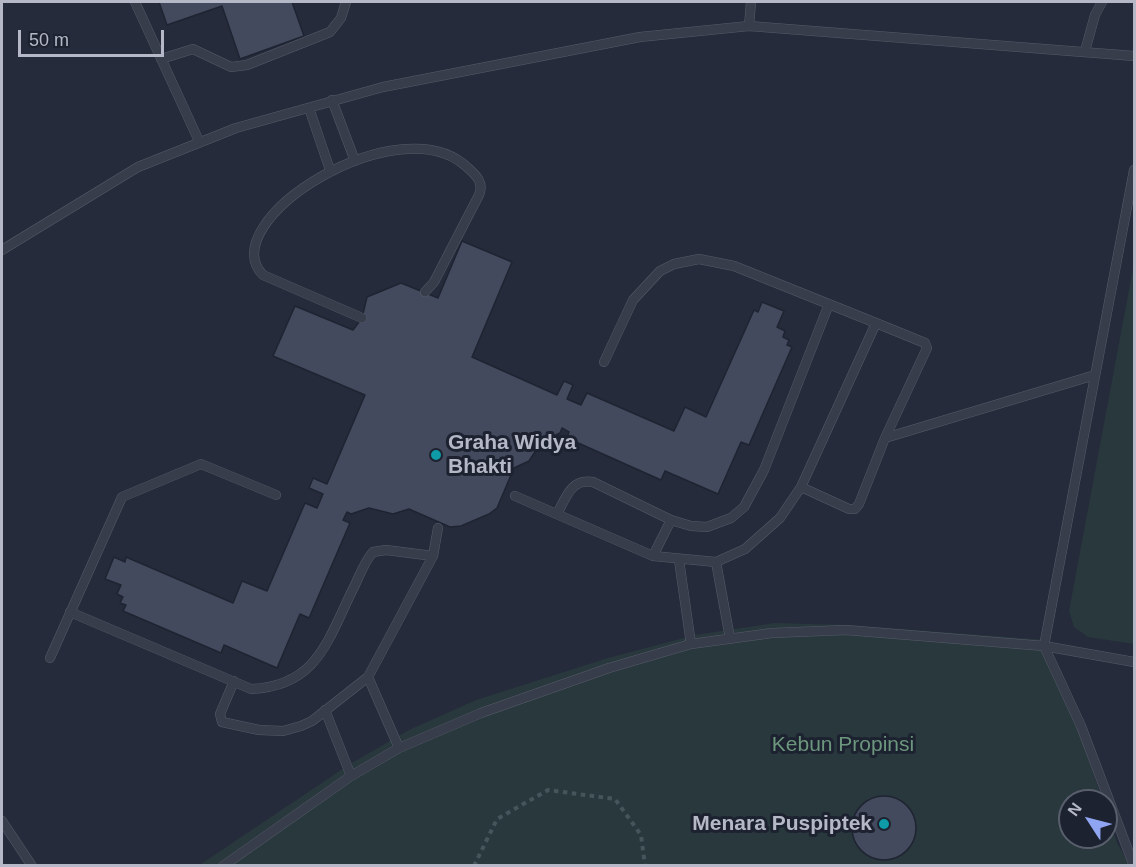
<!DOCTYPE html>
<html>
<head>
<meta charset="utf-8">
<style>
	body { margin:0 }
	#map { position:relative; width:1136px; height:867px; overflow:hidden; background:#252b3b; font-family:Arial,sans-serif }
	canvas { display:block }
	.frame { position:absolute; inset:0; border:3px solid #b4b8c7; pointer-events:none }
	.north { position:absolute; left:1058px; top:789px; width:60px; height:60px; box-sizing:border-box; background:#1d2230; border:2px solid #595e6c; border-radius:50%; rotate:306deg; font-size:16px; font-weight:700; line-height:24px; text-align:center; color:#b4b8c7 }
	.north::after { content:''; display:block; margin:auto; width:21px; height:27px; background:#8fa5f1; clip-path:polygon(50% 0,100% 100%,50% 72%,0 100%) }
	.scale { position:absolute; left:18px; top:30px; width:146px; height:27px; box-sizing:border-box; border:3px solid #b4b8c7; border-top:0; padding-left:8px; font-size:18px; line-height:21px; white-space:nowrap; color:#b4b8c7; -webkit-text-stroke:4px #1d2230; paint-order:stroke }
</style>
</head>
<body>
<div id="map">
<canvas width="1136" height="867"></canvas>
<div class="frame"></div>
<div class="north">N</div>
<div class="scale">50 m</div>
</div>
<script>
const c = document.querySelector('canvas').getContext('2d');
c.lineJoin = 'round';
function paint(path, color) { c.fillStyle = color; c.fill(path, 'evenodd'); }
function trace(path, color, width, dash) { c.strokeStyle = color; c.lineWidth = width; c.lineCap = dash ? 'butt' : 'round'; c.setLineDash(dash || []); c.stroke(path); }
function drawText(font, color, halo, rows, align = 'center') {
  c.font = font + ' Arial,sans-serif'; c.lineWidth = 6; c.setLineDash([]); c.textBaseline = 'middle'; c.strokeStyle = halo; c.fillStyle = color; for (const [text, x, y, turn = 0] of rows) {
    c.save(); c.translate(x, y); c.rotate((+turn || 0) * Math.PI / 180); c.textAlign = isNaN(turn) ? turn : align; if (halo) c.strokeText(text, 0, 0); c.fillText(text, 0, 0); c.restore();
  }
}
paint(new Path2D(`
	M1134,263V644L1088,637L1074,627L1069,611Z
	M775,623L848,625L1046,640L1103,801H1070V837H1106V811L1117,843L1130,865L198,866L350,764L409,730L476,700L608,658L695,635Z`), '#28383d');
const building = new Path2D(`
	M159,2H292L304,36L240,59L222,6L167,25Z
	M462,241L512,262L472,357L557,395L564,381L573,385L567,399L581,405L587,393L674,431L685,407L706,417L754,310L758,312L762,302L784,311L777,327L785,331L783,337L789,340L787,345L792,347L749,445L741,442L718,494L665,471L661,480L567,438L569,432L562,428L560,433L542,441L529,461L514,468L497,508L489,514L461,526L450,527L409,509L393,514L369,508L351,514L347,512L343,520L350,523L309,618L300,614L277,668L224,645L221,653L123,611L126,605L120,603L123,597L117,594L121,585L105,579L114,557L125,562L126,557L233,603L242,581L267,591L305,503L317,508L323,494L309,488L313,478L327,484L365,395L273,356L295,306L353,330L362,318L367,297L401,283L438,298Z
	M852 828a32 32 0 1 1 64 0a32 32 0 1 1-64 0Z`);
paint(building, '#444a5d');
trace(building, '#1f2432', 1.5);
const service = new Path2D(`
	M135,2L199,141
	M749,26L751,2
	M1085,51L1095,15L1102,2
	M161,59L193,49L231,67L247,65L330,32L341,18L346,2
	M332,100L355,161
	M309,108L330,170
	M2,250L138,167L236,128L383,87L640,37L749,26L1134,56
	M362,318L263,275C211,222 401,102 468,168C477,176 484,183 479,195L434,282L425,292
	M885,438L1095,375
	M801,487L849,509H855L859,504L885,438L927,348L925,343L876,323
	M515,496L653,556L716,562L745,549L780,518L801,487L876,323L734,266L699,259L674,264L660,271L633,300L604,362
	M557,514C566,498 571,478 593,482L671,520L691,526L707,527L731,518L744,507L764,470L829,304
	M653,556L671,520
	M679,560L691,644
	M716,562L730,638
	M70,612L251,689C319,686 328,638 355,585C360,574 365,561 373,552L386,550L433,556L438,528
	M50,658L122,497L201,464L276,495
	M368,677L399,748
	M234,681L220,714L222,722L259,730L283,731L301,726L312,721L368,677L433,556
	M325,710L351,776
	M2,821L32,866
	M223,866L351,776L399,748L481,713L609,668L691,644L772,633L846,630L1044,646L1134,662
	M1134,866L1081,726L1044,646L1134,170`);
trace(service, '#565b69', 10);
trace(new Path2D(`
	M474,866L497,819L548,790L615,799L641,835L645,866`), '#46555b', 4, [4.5, 4.5]);
trace(service, '#383d4b', 9);
for (const [x, y, r, color] of [
	[436,455,6,"#0f9aa8"],
	[884,824,6,"#0f9aa8"]
]) { const dot = new Path2D(); dot.arc(x, y, r, 0, 2 * Math.PI); c.fillStyle = color; c.fill(dot); trace(dot, '#1d2230', 2); }
drawText('bold 21px', '#b4b8c7', '#1d2230', [
	["Graha Widya",448,443],
	["Bhakti",448,467],
	["Menara Puspiptek",872,824,"right"]
], 'left');
drawText('21px', '#6c967d', '#1d2230', [
	["Kebun Propinsi",843,745]
]);
</script>
</body>
</html>
